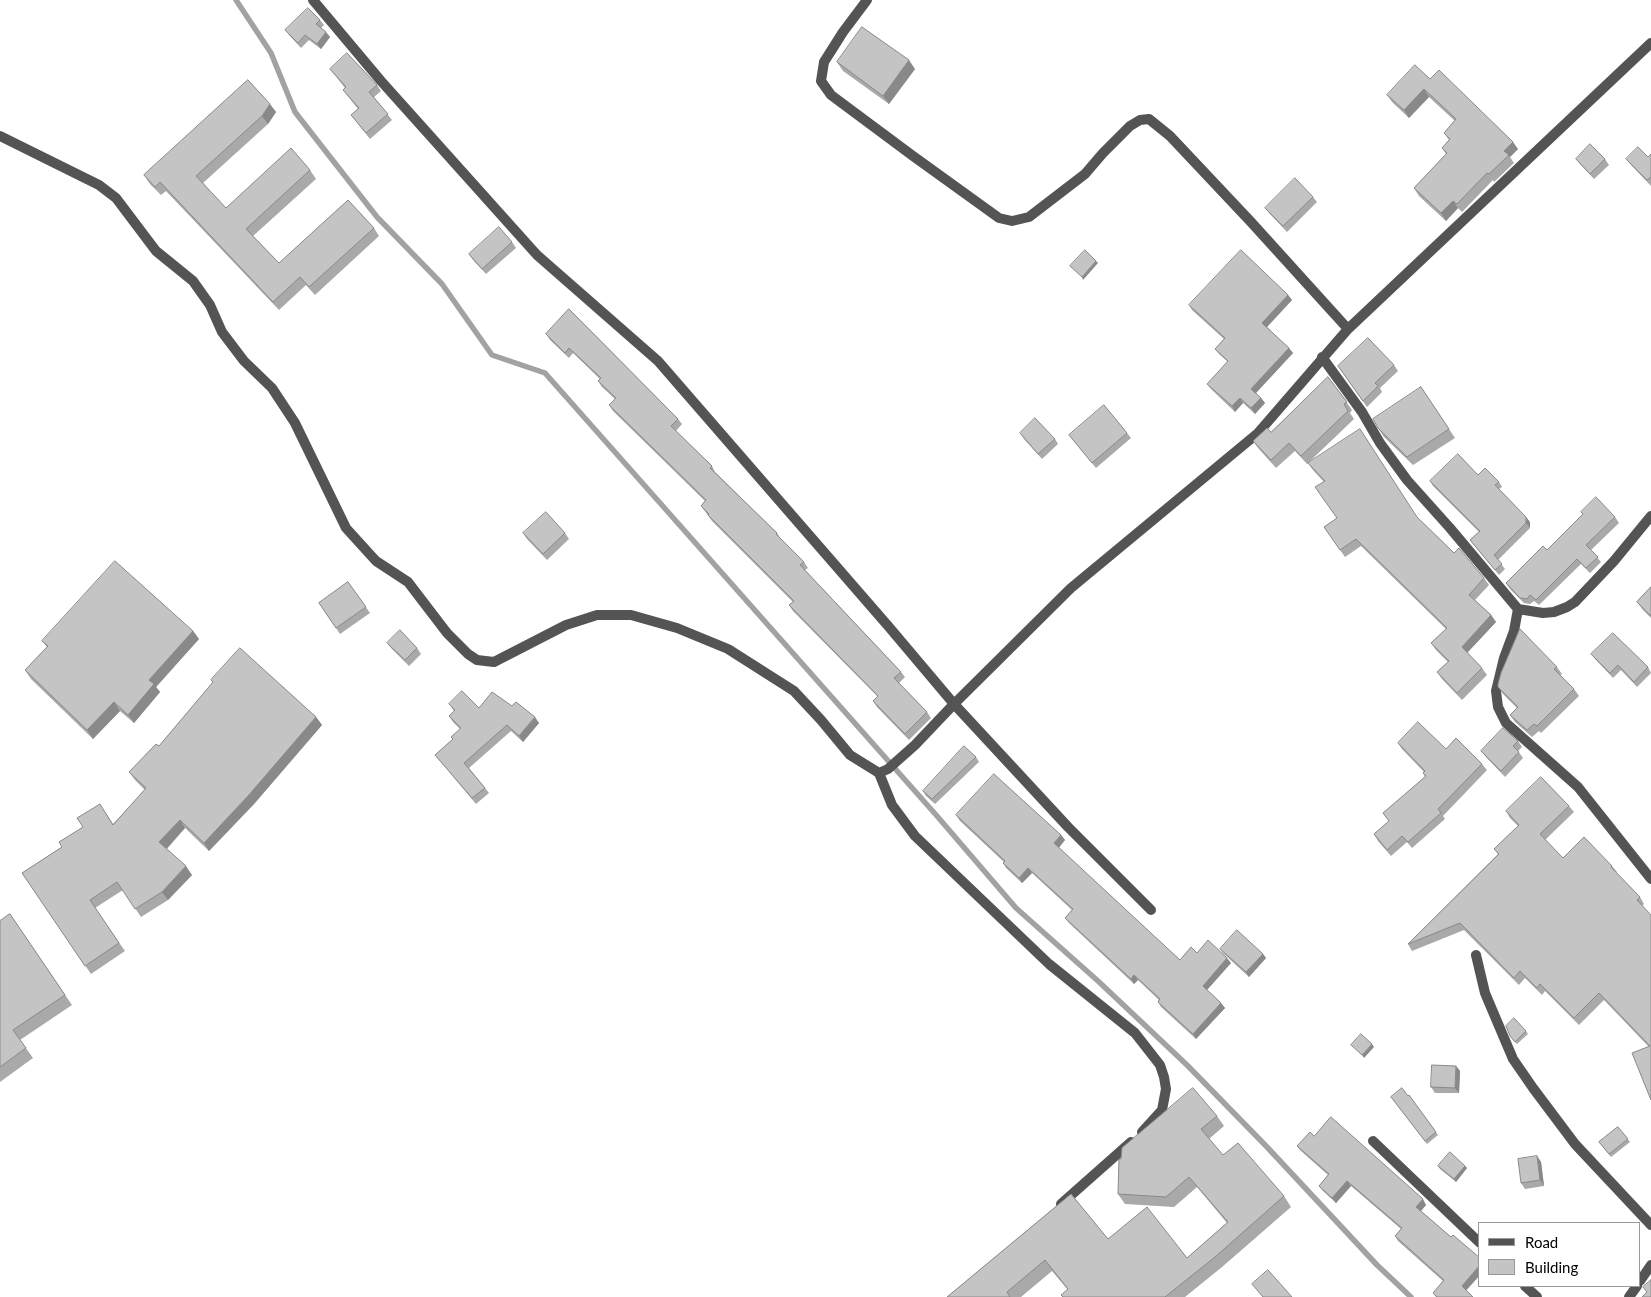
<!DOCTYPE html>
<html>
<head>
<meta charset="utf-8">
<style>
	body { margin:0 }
	#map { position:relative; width:1651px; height:1297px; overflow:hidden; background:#fff; font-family:Lato,sans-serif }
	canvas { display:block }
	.legend { position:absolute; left:1478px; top:1222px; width:162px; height:65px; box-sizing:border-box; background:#fff; border:1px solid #999; margin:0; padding:6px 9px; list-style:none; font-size:15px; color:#000 }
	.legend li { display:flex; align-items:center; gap:10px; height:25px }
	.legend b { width:25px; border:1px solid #999 }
</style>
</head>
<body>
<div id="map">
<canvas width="1651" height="1297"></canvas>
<ul class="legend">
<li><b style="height:6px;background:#545454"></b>Road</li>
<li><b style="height:14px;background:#c4c4c4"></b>Building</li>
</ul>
</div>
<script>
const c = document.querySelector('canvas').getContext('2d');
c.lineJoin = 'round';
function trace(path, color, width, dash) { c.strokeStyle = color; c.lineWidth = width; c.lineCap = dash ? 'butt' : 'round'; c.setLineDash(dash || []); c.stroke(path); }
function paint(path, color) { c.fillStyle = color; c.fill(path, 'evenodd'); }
trace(new Path2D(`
	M236,0L271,53L295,112L377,217L442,284L492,355L545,373L937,816L1016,908L1098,981L1187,1065L1267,1147L1377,1265L1411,1297`), '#a2a2a2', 5.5);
trace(new Path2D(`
	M313,0L381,81L537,255L658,361L889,627L954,704L1068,827L1151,910
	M867,0L843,32L824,62L821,81L831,95L913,156L999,218L1012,221L1029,217L1085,174L1103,153L1130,126L1140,120L1149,119L1170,136L1251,222L1348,329
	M0,136L99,185L116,198L156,251L193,281L210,305L222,332L244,361L272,388L295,423L346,528L376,561L408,582L447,633L468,654L477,660L494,662L566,625L597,615H631L677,628L728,649L794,691L821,720L850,755L879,773L892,805L915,836L1049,964L1135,1033L1160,1065L1164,1077L1166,1089L1162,1110L1142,1132
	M1322,357L1362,412L1380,443L1407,480L1450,528L1518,609L1514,631L1504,658L1496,691L1498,707L1506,723L1578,787L1651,879
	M1518,609L1543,613L1554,612L1567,607L1575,602L1614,561L1651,516
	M879,773L888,769L915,745L954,704L1071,588L1258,433L1348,329L1651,43
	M1476,955L1485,993L1513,1059L1533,1088L1575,1144L1651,1225
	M1373,1141L1480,1243
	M1061,1204L1131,1142
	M1640,1281L1651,1265
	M1525,1286L1537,1297
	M1629,1297L1637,1286`), '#545454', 10);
paint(new Path2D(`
	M320,20L324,25L321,28L330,37L321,49L309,40L301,48L289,35L285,30Z
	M837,62L915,69L889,104L843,71Z
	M330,69L377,85L381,91L374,97L392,120L370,139L351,115L358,109L343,90L345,88Z
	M1430,79L1518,149L1510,157L1514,163L1494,182L1493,180L1462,212L1458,208L1446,221L1419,196L1414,188L1446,154L1442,148L1449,140L1444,133L1455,121L1429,97L1409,118L1392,102L1387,95Z
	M248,80L276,112L268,124L203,183L226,208L310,170L316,179L253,236L279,263L374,228L379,236L315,295L306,285L279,310L166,191L161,195L150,184L144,175Z
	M1651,154V186L1631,165L1626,159L1648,157Z
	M1576,159H1605L1609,165L1594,179L1580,164Z
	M1313,197L1317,202L1287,232L1269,213L1265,208Z
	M512,242L516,248L486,274L473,260L469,254Z
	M1288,295L1292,300L1267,327L1293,353L1256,393L1261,398L1265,403L1255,414L1243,403L1235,412L1211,389L1207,384L1228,362L1219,354L1215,349L1224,339L1192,310L1189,305Z
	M569,309L678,419L682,424L676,431L712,466L715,472L777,533L781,539L804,562L808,568L805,570L901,672L905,677L899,683L927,712L931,718L909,740L877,707L873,701L878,697L793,611L789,605L793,602L712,521L701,506L705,501L613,411L609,405L615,399L602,387L598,381L600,379L573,353L569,358L550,340L546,334Z
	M1394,365L1398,371L1380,388L1382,392L1367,407L1338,366Z
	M1328,377L1352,410L1350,413L1354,419L1307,464L1295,451L1276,468L1259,449L1253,441L1271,432Z
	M1421,387L1455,438L1413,465L1384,437L1378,428Z
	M1020,433L1055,439L1058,444L1042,459L1024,439Z
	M1127,433L1131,438L1096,468L1069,435Z
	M1308,463L1418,518L1454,553L1484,578L1489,585L1475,600L1491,615L1496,622L1467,653L1482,668L1487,675L1462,700L1442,679L1437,672L1448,662L1436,650L1431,643L1446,629L1361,546L1345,557L1324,527L1337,518L1324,482L1313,470Z
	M1478,475L1499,482L1502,487L1499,489L1530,522V528L1498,560L1505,569L1499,575L1470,540L1479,532L1433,486L1430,481Z
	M1615,517L1619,523L1591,550L1601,562L1590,573L1581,564L1539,605L1534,601L1530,604L1524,603L1510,589L1506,583L1547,550Z
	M523,533H565L569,539L547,560L527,539Z
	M348,582L370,613L340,634L319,603Z
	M1651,587V618L1643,610L1637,602Z
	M193,631L199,639L156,687L160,692L134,723L120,711L93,739L31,679L25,670L47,647L42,641Z
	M387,643L417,648L421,654L409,666L391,648Z
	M1591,654L1648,667L1651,673L1637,687L1621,670L1613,678L1595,659Z
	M1557,667L1562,674L1560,675L1574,689L1579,696L1541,733L1539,731L1532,737L1515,722L1510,715L1517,708L1503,694L1498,687Z
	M211,680L316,717L322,725L254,804L209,851L185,828L167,849L192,875L168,900L141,917L123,890L95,908L125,951L91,974L22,873L62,847L105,812L113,824L145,790L135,780L129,772L159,746L213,683Z
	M449,704L479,708L512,706L539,723L523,742L511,731L469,768L489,793L476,804L435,755L453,739L460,729L453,722L449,716L454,711Z
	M1518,741L1522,747L1518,751L1523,758L1505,777L1485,756L1481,751Z
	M1398,743L1446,749L1482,764L1487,770L1443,816L1445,819L1412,848L1407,842L1391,856L1378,841L1374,834L1389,821L1383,813L1425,777L1423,773L1424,772L1402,749Z
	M976,757L979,762L935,804L926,796L923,791Z
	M1569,806L1574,812L1545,840L1563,858L1612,866L1617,872L1616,873L1640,897L1644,904L1642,906L1651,915V1100L1648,1046L1604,1000L1579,1025L1545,991L1542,995L1525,978L1519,985L1464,930L1412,951L1408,944L1498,854L1494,849L1518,826L1510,818L1506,811Z
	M956,815L1061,835L1065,840L1058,848L1180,960L1197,953L1231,963L1207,990L1225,1008L1196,1039L1161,1007L1158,1002L1159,1000L1138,980L1134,984L1069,923L1065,918L1072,910L1032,873L1022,883L1006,868L1003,863L1004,862L960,821Z
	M10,914L72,1005L20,1040L33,1058L0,1082V921Z
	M1220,949L1263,954L1266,958L1249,977L1223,953Z
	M1526,1031L1528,1034L1517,1044L1510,1036Z
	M1456,1066L1460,1071L1459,1093H1435L1431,1087Z
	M1409,1095L1438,1135L1427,1144L1391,1097L1408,1096Z
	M1217,1116L1224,1126L1209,1139L1223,1155L1284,1196L1291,1207L1222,1267L1185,1297H1063L1068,1290L1052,1271L1021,1297H947L1071,1194L1108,1239L1187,1258L1227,1223L1197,1187L1174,1207L1125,1204L1118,1194L1121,1159Z
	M1618,1127L1630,1142L1611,1157L1599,1142Z
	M1314,1136L1426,1205L1421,1211L1451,1237L1480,1258V1275L1466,1291L1473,1297H1436L1433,1293L1443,1281L1398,1241L1395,1236L1401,1229L1351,1186L1336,1203L1323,1191L1319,1186L1328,1175L1301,1151L1297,1146Z
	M1537,1156L1541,1162L1544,1186L1525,1189L1521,1183Z
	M1438,1166H1465L1467,1168L1456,1182L1440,1169Z`), '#a9a9a9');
paint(new Path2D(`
	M326,32L330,37L321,49L317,44Z
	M909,60L915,69L889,104L883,96Z
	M1424,89L1429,97L1409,118L1404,110Z
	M270,104L276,112L268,124L262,116Z
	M1513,142L1518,149L1510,157L1504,151Z
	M1453,201L1458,208L1446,221L1441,213Z
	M1096,261L1098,263L1083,280L1082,277Z
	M1288,295L1292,300L1266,328L1262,323Z
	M1289,348L1293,353L1255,394L1251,389Z
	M1240,398L1243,403L1235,412L1232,406Z
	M1261,398L1265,403L1255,414L1251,408Z
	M1526,517L1530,522V528L1526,523Z
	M1491,615L1496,622L1466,654L1462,647Z
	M193,631L199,639L156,687L160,692L134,723L128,715L149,680Z
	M114,702L120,711L93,739L87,730Z
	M316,717L322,725L254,804L209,851L204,843Z
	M535,717L539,723L523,742L519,736Z
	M180,820L185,828L165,850L159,842Z
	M1061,835L1065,840L1058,849L1054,843Z
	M186,866L192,875L168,900L162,892Z
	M1028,868L1032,873L1022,883L1019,878Z
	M1263,954L1266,958L1249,977L1246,972Z
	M1227,958L1231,963L1206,991L1203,986Z
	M1134,975L1138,980L1134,984L1131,979Z
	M1221,1003L1225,1008L1196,1039L1193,1034Z
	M1372,1044L1374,1047L1364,1058L1362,1055Z
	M1456,1066L1460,1071L1459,1093L1455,1088Z
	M1537,1156L1541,1162L1544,1186L1540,1180Z
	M1465,1166L1467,1168L1456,1182L1454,1179Z
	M1347,1181L1351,1186L1336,1203L1332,1198Z
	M1423,1199L1426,1205L1420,1212L1416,1207Z
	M1480,1265V1275L1465,1291L1462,1286Z`), '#898989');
const building = new Path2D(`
	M308,8L320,20L316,24L326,32L317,44L305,35L298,43L285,30Z
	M862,27L909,60L883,96L837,62Z
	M347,53L377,85L369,92L388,114L366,133L351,115L359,108L343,90L346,87L330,69Z
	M1415,65L1430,79L1439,70L1513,142L1504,151L1509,155L1489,174L1487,173L1457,204L1453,201L1441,213L1414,188L1447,153L1442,148L1450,139L1444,133L1456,119L1424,89L1404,110L1387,95Z
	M248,80L270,104L262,116L196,176L226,208L291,148L310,170L246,229L279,263L348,200L374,228L309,287L300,277L273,302L160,182L155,187L144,175Z
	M1590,144L1605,159L1590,174L1576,159Z
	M1638,147L1648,157L1651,154V177L1647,180L1626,159Z
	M1295,178L1313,197L1283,226L1265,208Z
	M499,227L512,242L482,269L469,254Z
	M1085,250L1096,261L1082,277L1070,266Z
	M1241,250L1288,295L1262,323L1289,348L1251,389L1261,398L1251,408L1240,398L1232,406L1207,384L1228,361L1215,349L1225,338L1189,305Z
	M569,309L678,419L671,426L712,466L710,468L777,533L776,534L804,562L800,565L901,672L894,678L927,712L905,734L873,701L878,696L789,605L794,601L708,515L709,514L701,506L706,500L609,405L616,398L598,381L601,378L569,348L565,353L546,334Z
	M1368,338L1394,365L1375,383L1378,386L1363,401L1338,366Z
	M1328,377L1347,402L1344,404L1348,411L1301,456L1289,443L1271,460L1253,441L1267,428L1271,432Z
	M1421,387L1449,429L1407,457L1378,428L1373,419Z
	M1104,405L1127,433L1092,463L1069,435Z
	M1035,418L1055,439L1038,454L1020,433Z
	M1360,429L1417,517L1454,553L1459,548L1484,578L1469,595L1491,615L1462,647L1482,668L1457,693L1437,672L1449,661L1431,643L1447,628L1356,539L1340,550L1324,527L1337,518L1315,487L1325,481L1308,463Z
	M1458,454L1478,475L1485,468L1499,482L1495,485L1526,517V523L1494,555L1502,564L1495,570L1470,540L1480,531L1430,481Z
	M1596,497L1615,517L1586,545L1598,557L1586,568L1577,559L1536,600L1530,595L1527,599L1520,598L1506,583L1543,546L1547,550L1583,514L1581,512Z
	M546,512L565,533L543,554L523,533Z
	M115,561L193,631L149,680L154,684L128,715L114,702L87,730L25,670L48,646L42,641Z
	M348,582L366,607L336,628L319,603Z
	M1651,587V616L1637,602Z
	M1520,629L1557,667L1554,669L1574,689L1537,726L1534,724L1527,730L1510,715L1518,707L1498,687V684L1501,673Z
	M400,630L417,648L405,660L387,643Z
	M1613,633L1648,667L1634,682L1618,665L1610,673L1591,654Z
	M240,648L316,717L248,796L204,843L180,820L159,842L186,866L162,892L135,909L117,882L90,900L119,943L85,966L22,873L62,847L59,842L83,827L77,818L100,804L113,825L146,788L129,772L156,744L159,746L213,682L211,680Z
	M462,691L479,708L492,692L512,706L516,702L535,717L519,736L507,725L464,763L485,788L472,798L435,755L453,739L451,737L461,728L449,716L455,710L449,704Z
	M1418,722L1446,749L1456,738L1482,764L1438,809L1441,813L1408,842L1402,836L1387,850L1374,834L1389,821L1383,813L1426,776L1423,773L1425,771L1398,743Z
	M1503,728L1518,741L1513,746L1519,752L1501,771L1481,751Z
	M964,746L976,757L932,799L923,791Z
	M994,774L1061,835L1054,843L1180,960L1191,947L1197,953L1208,940L1227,958L1203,986L1221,1003L1193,1034L1158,1002L1160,999L1134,975L1131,979L1065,918L1073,909L1028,868L1019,878L1003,863L1005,861L956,815Z
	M1541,777L1569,806L1540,834L1563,858L1584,837L1612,866L1611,867L1640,897L1637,900L1651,915V1100L1632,1053L1650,1046L1599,993L1574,1018L1540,984L1537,988L1520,971L1514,978L1460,923L1408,944L1499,854L1494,849L1519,825L1506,811Z
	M10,914L65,995L13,1030L26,1048L0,1067V921Z
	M1237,930L1263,954L1246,972L1220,949Z
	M1514,1018L1526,1031L1515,1042L1510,1036L1506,1026Z
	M1361,1034L1372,1044L1362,1055L1351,1045Z
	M1432,1065L1456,1066L1455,1088L1431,1087Z
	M1193,1088L1217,1116L1201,1129L1223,1155L1238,1143L1284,1196L1215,1257L1165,1297H1063L1061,1295L1068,1289L1045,1260L1007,1292L1010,1297H947L1071,1194L1108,1239L1147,1207L1187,1258L1228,1222L1189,1177L1166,1197L1118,1194L1119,1159H1121L1122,1148Z
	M1402,1088L1408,1096L1409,1095L1436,1132L1425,1141L1391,1097Z
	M1331,1117L1423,1199L1416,1207L1451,1237L1453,1235L1480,1258V1265L1462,1286L1473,1297H1437L1433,1293L1444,1280L1395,1236L1402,1228L1347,1181L1332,1198L1319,1186L1329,1174L1297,1146L1310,1132L1314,1136Z
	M1618,1127L1628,1139L1609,1154L1599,1142Z
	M1450,1152L1465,1166L1454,1179L1438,1166Z
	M1537,1156L1540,1180L1521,1183L1518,1159Z
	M1268,1270L1292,1297H1263L1252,1284Z
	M1651,1280V1297H1642L1647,1292L1643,1287Z`);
paint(building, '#c4c4c4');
trace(building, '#898989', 1);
</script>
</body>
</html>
